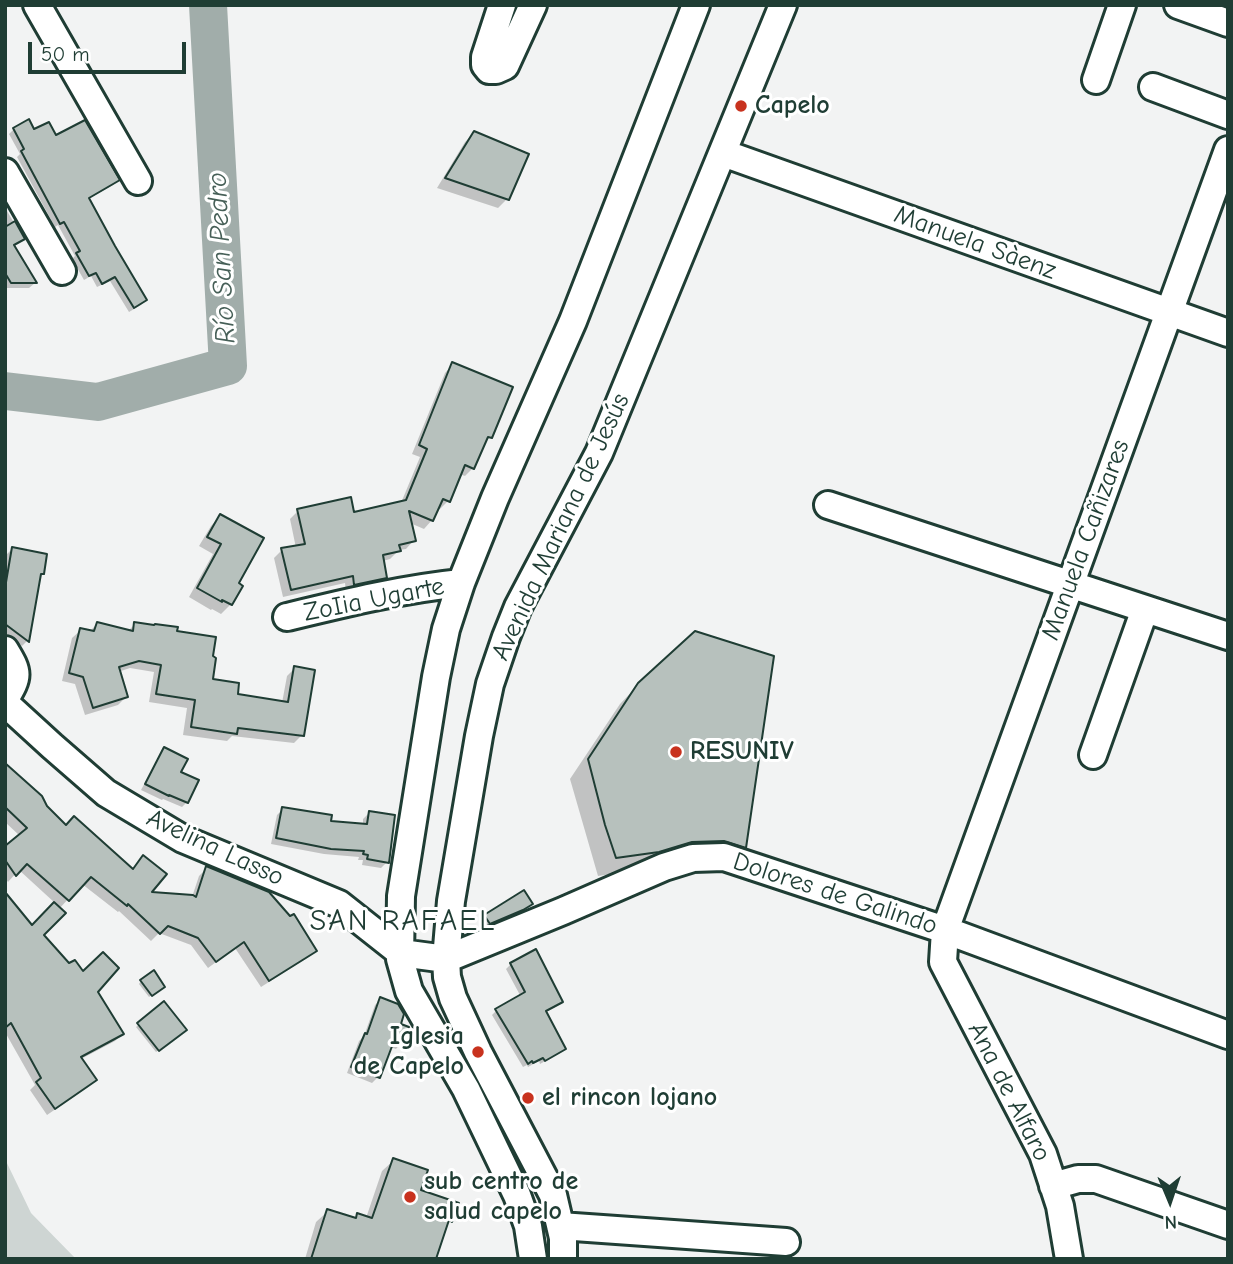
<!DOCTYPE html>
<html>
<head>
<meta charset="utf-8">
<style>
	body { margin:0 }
	#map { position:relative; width:1233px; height:1264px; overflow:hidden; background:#f2f3f3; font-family:"Comic Neue",sans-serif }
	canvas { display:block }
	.frame { position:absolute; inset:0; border:7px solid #1f3d34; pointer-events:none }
	.north { position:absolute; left:1135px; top:1166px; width:70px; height:70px; -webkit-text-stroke:5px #fff; paint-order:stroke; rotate:178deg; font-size:19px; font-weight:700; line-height:28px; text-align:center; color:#1f3d34 }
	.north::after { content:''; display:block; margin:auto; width:24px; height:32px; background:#1f3d34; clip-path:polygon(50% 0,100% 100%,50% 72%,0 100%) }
	.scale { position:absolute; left:28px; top:42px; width:158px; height:32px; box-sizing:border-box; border:4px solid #1f3d34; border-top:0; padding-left:9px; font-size:21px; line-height:24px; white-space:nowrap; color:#1f3d34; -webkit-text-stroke:5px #fff; paint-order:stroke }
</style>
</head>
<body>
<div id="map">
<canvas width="1233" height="1264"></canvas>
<div class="frame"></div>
<div class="north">N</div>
<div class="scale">50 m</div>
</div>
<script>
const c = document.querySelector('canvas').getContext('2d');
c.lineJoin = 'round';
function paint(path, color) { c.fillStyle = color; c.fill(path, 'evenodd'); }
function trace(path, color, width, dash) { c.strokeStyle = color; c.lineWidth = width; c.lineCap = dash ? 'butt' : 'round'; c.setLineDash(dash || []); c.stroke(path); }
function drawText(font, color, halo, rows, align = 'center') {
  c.font = font + ' "Comic Neue",sans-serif'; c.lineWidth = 6; c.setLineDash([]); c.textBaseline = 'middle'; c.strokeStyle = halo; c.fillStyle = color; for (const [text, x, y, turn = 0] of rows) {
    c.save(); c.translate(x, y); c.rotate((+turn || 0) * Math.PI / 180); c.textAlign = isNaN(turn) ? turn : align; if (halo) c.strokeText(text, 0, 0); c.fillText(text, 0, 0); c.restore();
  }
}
paint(new Path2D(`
	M5,1159L31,1213L76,1259H5Z`), '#ced5d3');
paint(new Path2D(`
	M14,129L34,132L55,137L117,180L113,185L88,199L145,300L141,305L129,312L110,281L97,287L91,276L84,280L72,259L75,256L58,225L55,227L17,157L20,154L9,134Z
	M474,133L507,199L498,208L437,188L465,142Z
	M7,211L23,238L13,246L35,283L29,288H5V212Z
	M453,364L490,437L482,445L473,468L465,476L459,474L448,501L440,509L437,508L432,520L424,529L410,523L414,540L406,549L399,550L390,559L383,561L385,578L377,586L346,592L345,583L283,597L274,558L282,550L296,548L290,519L298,511L353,514L401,503L420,457L412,454L445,373Z
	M220,516L236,584L241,586L231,604L221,614L212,609L211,610L189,597L213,554L199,546L211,526Z
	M12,549L42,573L38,577L27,641L22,646L5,634V562L6,555Z
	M97,624L128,631L135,624L175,632L211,680L236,695L282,703L287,676L295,668L302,735L294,743L232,736L227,741L183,735L187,708L149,702L154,672L130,668L118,672L126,697L118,705L85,715L75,684L62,681L72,638L81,630L89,632Z
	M639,684L744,847L726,865L639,870L598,876L570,779L620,704Z
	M165,749L179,773L187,802L182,807L163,799L162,800L141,790L160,754Z
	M5,763L65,827L132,870L136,865L149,894L192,897L199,876L207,868L315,950L307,958L261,987L235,948L208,968L191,945L159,933L151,941L119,911L118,912L82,884L59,909L42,935L96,992L122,1034L115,1041L81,1059L95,1080L88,1087L47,1115L30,1090L35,1085L5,1032V907L31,928L55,903L19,870L8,882L5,878V848L20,836L5,822Z
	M283,809L329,822L363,825V819L369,813L387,862L381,868L362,865L363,860H358L359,857L324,854L271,844L277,815Z
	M531,904L516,916L484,929L480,922L485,917Z
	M535,952L561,1002L557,1006L545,1012L564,1049L560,1053L540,1064L539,1061L528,1067L527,1065L523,1067L492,1015L496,1011L521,997L506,969L511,964Z
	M141,981L161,989L149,997L139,984Z
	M381,999L398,1025L401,1043L396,1049L390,1047L378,1077L372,1083L347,1073L359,1041L364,1036L375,1005Z
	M164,1003L182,1033L156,1052L136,1027Z
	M394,1160L419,1192L451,1221L445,1226L435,1259H305L316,1222L328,1211L354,1219L357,1215L366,1218L382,1171Z`), '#0003');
trace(new Path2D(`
	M5,391L98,402L228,366L208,5`), '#a1adaa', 38);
const building = new Path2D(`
	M29,119L34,129L49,122L56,135L85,120L120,180L89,198L115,246L147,300L134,308L115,277L102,284L96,273L89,276L76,253L80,251L64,222L60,224L21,151L24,149L13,128Z
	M474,131L529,154L509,200L445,178Z
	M15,221L25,239L14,245L37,283H11L5,273V227Z
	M452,362L513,387L492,438L488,437L474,469L465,465L450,502L443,499L433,521L409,511L416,541L399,545L401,551L383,555L387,578L354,585L353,576L291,590L281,548L305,544L297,509L351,497L354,512L406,500L427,449L419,445Z
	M220,514L264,538L239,583L243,586L232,605L222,600V602L197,588L221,544L207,537Z
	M12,547L47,554L44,574H41L29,642L5,624V588Z
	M97,622L133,631L134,622L154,625L155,624L178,627L177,631L216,637L213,656L216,658L213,679L239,683L238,694L288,702L294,666L315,670L304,736L238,728L237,734L191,727L195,700L156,694L161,665L139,661L119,667L128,697L93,708L83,677L69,673L80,628L94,631Z
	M695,631L774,656L746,848L724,841L692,842L659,852L616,858L605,825L588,759L638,683Z
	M164,747L188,759L181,772L199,780L188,803L169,795V796L145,784Z
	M5,763L42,796L47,806L66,825L74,816L133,869L143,855L167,874L152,892L193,895L196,897L206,866L269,892L290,916L294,914L317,951L269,981L244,942L216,962L198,938L168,926L160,934L128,904L127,906L91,877L69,901L27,864L16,876L5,860V846L27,828L5,807Z
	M282,807L332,815L331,821L367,824L369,811L395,815L389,863L367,859L368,855L363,854L364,851L331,849L276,838Z
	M524,890L533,904L523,910L490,924L484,915Z
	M5,892L32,925L54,902L66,913L44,935L69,963L75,960L83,971L103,952L119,968L98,992L124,1034L81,1057L97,1080L55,1109L36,1082L41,1078L11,1023L5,1028Z
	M536,949L563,1002L546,1011L566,1049L545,1061L543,1058L533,1063L532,1061L528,1064L495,1009L525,992L510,963Z
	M154,970L165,987L152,996L140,980Z
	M380,997L398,1004L404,1014L401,1024L409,1027L403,1044L394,1041L380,1078L351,1067L365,1033L367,1034Z
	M164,1001L187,1030L159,1051L137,1023Z
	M393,1158L428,1170L421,1190L459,1203L452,1222L449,1220L436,1259H311L327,1209L356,1218L357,1213L372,1218Z`);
paint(building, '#b7c1bd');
trace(building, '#1f3d34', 2);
const minor = new Path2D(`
	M37,5L138,181
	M502,5L485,57V65L489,70H496L505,66L533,5
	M1178,5L1228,23
	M1096,80L1122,5
	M1153,87L1228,115
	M723,153L1228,333
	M5,172L62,271
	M828,505L1228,636
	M287,617C345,603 402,589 461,583
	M5,650C19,673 19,676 5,699
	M5,703L52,746L106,793L183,839L339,904L401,953
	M1093,755L1145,609
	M401,953L446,959L563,911L664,867L693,858L724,857L945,930L1228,1035
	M1053,1186L1078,1179H1096L1228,1225
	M560,1226L786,1242
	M533,1259L528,1226L517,1195L466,1089L409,991L400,959L401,896L436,677L446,629L461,583L495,498L573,321L696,5
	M563,1259V1238L553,1195L478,1052L453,998L447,977L446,959L451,901L479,736L490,684L506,637L518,607L599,453L783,5
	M1069,1259L1060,1206L1043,1154L943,962L945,930L1228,150`);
trace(minor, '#1f3d34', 32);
trace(minor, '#fff', 26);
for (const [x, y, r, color] of [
	[741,106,7,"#c8321e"],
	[676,752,7,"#c8321e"],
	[478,1052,7,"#c8321e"],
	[528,1098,7,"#c8321e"],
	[410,1197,7,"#c8321e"]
]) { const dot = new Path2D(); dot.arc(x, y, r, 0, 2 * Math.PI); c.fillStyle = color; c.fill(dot); trace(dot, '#fff', 2.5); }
drawText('bold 26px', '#1f3d34', '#fff', [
	["Capelo",755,106],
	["RESUNIV",690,752],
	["Iglesia",464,1037,"right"],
	["de Capelo",464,1067,"right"],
	["el rincon lojano",542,1098],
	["sub centro de",424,1182],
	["salud capelo",424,1212]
], 'left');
drawText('26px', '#1f3d34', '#fff', [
	["Manuela Sàenz",975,243,20],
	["Avenida Mariana de Jesús",561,527,-65],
	["Manuela Cañizares",1086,540,-70],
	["ZoIia Ugarte",374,600,-11],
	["Avelina Lasso",215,848,25],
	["Dolores de Galindo",835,894,18],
	["Ana de Alfaro",1009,1092,63]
]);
drawText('italic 28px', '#465f57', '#fff', [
	["Río San Pedro",222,258,-93]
]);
c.letterSpacing = '2px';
drawText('30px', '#1f3d34', '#fff', [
	["SAN RAFAEL",403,922]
]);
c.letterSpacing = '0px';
</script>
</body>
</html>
